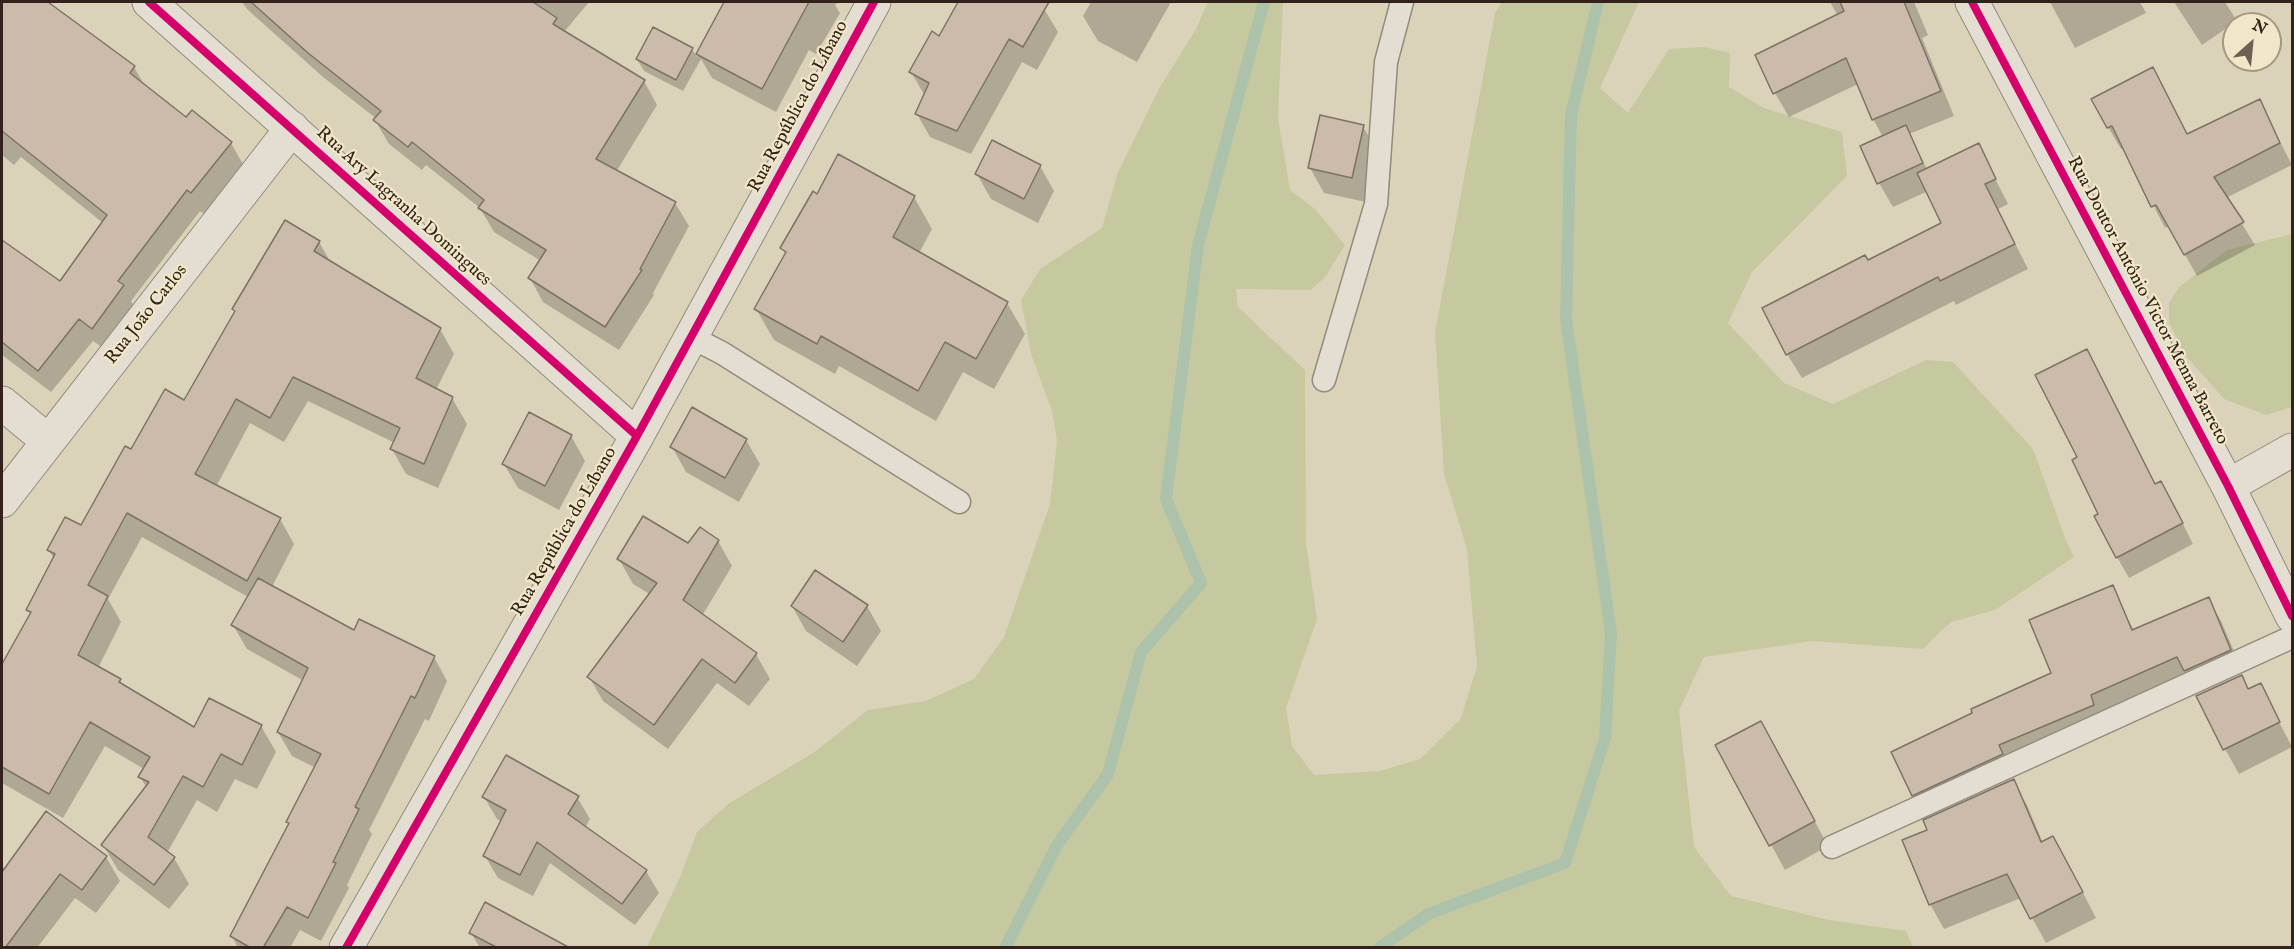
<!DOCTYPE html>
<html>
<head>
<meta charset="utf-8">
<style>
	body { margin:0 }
	#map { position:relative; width:2294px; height:949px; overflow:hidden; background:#dbd3b9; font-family:"IM FELL English",serif }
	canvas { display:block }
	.frame { position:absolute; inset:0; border:3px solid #32221b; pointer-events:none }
	.north { position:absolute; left:2222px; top:12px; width:60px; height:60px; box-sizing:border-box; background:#f1e7c8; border:2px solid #a59883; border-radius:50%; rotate:27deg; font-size:16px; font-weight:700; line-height:24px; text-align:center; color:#32221b }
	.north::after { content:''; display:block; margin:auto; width:21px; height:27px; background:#6d6052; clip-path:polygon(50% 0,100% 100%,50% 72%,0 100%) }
</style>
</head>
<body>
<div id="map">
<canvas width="2294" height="949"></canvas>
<div class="frame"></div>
<div class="north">N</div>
</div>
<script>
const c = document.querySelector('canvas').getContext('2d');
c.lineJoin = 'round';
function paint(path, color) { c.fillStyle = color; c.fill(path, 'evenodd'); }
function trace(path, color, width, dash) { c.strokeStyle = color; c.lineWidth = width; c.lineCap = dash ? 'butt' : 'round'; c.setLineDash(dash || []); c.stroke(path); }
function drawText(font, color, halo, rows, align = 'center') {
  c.font = font + ' "IM FELL English",serif'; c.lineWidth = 4.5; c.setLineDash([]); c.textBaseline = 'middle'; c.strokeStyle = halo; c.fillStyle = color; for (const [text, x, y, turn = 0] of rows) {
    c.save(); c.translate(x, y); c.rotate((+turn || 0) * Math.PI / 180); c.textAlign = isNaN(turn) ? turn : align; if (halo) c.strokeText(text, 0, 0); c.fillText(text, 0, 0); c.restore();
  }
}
paint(new Path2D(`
	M1208,2H1283L1278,119L1290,190L1315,209L1345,245L1326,276L1311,290L1236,289L1238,307L1305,370L1306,543L1317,619L1286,708L1292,746L1314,775L1380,771L1420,759L1461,718L1477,666L1467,549L1444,474L1435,332L1495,13L1502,2H1639L1600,88L1628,113L1669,49L1704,47L1730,53L1729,87L1764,108L1842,132L1847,176L1752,272L1728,323L1784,383L1833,404L1926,360L1953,362L2033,449L2067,543L2074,557L1995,610L1951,622L1923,649L1813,641L1704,657L1679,711L1694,847L1731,896L1829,920L1906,931L1913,947H647L680,877L697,832L728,804L813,753L868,710L926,701L974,679L1004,637L1050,504L1057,441L1052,411L1031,354L1021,300L1040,269L1102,228L1118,172L1160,87L1196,29Z
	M2292,234V407L2266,415L2224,399L2185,355L2169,322V303L2179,287L2227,250Z`), '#c6c99f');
paint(new Path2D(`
	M2,2H46L134,67L146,88L186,119L231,143L244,166L204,214L200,211L131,301L135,308L106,350L93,341L51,392L2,355V244L3,243L60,283L103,223L21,157L14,165L2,155Z
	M242,2H356L406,38L436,2H589L564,32L644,81L657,105L616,172L675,203L689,226L653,293L654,295L619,350L543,302L530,278L541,261L494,232L480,208L426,165L422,170L389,144L375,120L377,119L323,77L248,10Z
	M725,2H838L835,5L840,13L816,54L809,50L776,112L712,78L701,59L683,91L644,71L637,59L692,49L697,57Z
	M960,2H1031L1044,9L1058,32L1037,70L1022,62L971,154L930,137L917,114L925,96L911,72L940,38Z
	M1091,2H1171L1137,62L1098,41L1083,16Z
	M1830,2H1914L1928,35L1922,38L1954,116L1909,134L1927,169L1978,145L2008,204L1998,209L2028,269L1956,305L1954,301L1802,378L1787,354L1867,261L1943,223L1928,191L1893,207L1879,183L1883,137L1873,119L1858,84L1789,117L1775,93L1838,16Z
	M2050,2H2140L2146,13L2075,48Z
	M2174,2H2225L2237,21L2202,45Z
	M2153,69L2188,135L2259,101L2292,165L2226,198L2255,245L2197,276L2169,226L2165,228L2124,148L2121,149L2108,127Z
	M1363,127L1378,151L1366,202L1324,193L1310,168Z
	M1040,166L1054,191L1038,223L991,199L977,174Z
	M817,196L914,197L932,229L919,253L1007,303L1025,334L994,389L963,372L936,421L839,366L835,374L774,340L756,309L786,255L782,248Z
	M319,242L331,263L440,329L454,354L436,390L452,398L467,424L438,488L406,474L392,449L395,443L308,401L284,442L250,423L216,487L280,519L294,544L272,587L354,632L434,657L447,681L429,721L425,719L369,830L372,834L347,885L349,888L321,941L300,930L290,948H238L232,936L290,825L288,822L316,768L292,756L278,732L304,681L247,649L233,625L248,597L142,537L108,599L121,622L98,668L120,680L123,686L195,729L210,700L261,726L276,752L257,789L235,779L217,812L197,800L167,853L174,858L189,884L169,909L118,870L103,845L147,788L140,777L144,769L105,746L63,818L2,783V668L31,615L28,610L54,559L49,550L81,527L132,451L185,402L236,313L233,309Z
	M2098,372L2156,486L2173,504L2193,544L2129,578L2117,557L2079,458Z
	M571,436L585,461L559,510L518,488L504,464Z
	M746,440L760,464L739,502L686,472L672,447Z
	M718,541L732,566L702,616L756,654L770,679L749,706L717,683L668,749L603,701L589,677L651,595L633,584L619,559L688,545Z
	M2112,587L2134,631L2208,599L2221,621L2243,672L1925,817L1913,795L2053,674Z
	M792,606H867L881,631L857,666L806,631Z
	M2241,677L2249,690L2260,685L2292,747L2239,774L2225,749Z
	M1717,746L1775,747L1828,846L1785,870Z
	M2013,781L2027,805L2043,843L2067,862L2096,918L2046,943L2021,898L1944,929L1930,904L1904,841L1929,830Z
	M484,797H577L590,819L585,828L646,871L659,893L635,925L550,863L533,896L498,878L485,856L502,822L497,819Z
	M106,857L120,881L96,913L75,898L37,948H2V866L5,869Z
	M471,933L564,948H480Z`), '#0003');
trace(new Path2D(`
	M1005,948L1057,845L1108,774L1141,652L1201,583L1166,499L1198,245L1264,2
	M1379,948L1428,914L1565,863L1605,738L1611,633L1566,319L1571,115L1598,2`), '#acc2ab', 12);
const building = new Path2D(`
	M2,2H48L135,66L130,73L186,117L192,110L232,142L191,193L187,190L118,281L124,285L92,329L79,319L38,371L2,342V240L60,281L107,215L2,131Z
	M251,2H533L557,18L553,24L645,80L596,159L676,202L640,269L642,270L605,327L528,278L546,250L478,208L484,200L412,142L408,147L373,120L381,111L308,53Z
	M724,2H809L762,89L696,54Z
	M958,2H1049L1023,47L1009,39L957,131L915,114L929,83L909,72L932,31L939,36Z
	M1840,2H1904L1941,91L1872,120L1846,58L1773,94L1755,55L1844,11Z
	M653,27L693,48L676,80L636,59Z
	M2153,67L2187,134L2260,99L2280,143L2214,177L2244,222L2184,255L2156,205L2151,207L2112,126L2107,128L2091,99Z
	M1320,115L1364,125L1352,178L1308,168Z
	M1906,125L1923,163L1877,184L1860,146Z
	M992,140L1041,165L1024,199L975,174Z
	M1979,143L1996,179L1985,184L2015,244L1940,281L1938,277L1786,355L1762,308L1865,255L1868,260L1941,223L1917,173Z
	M838,154L915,196L893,237L1008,302L976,359L945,342L918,391L821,336L817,344L754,309L786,252L780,248L813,191L817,194Z
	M285,220L320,241L314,251L441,328L416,378L453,397L424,464L390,449L400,428L293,377L270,418L236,399L195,474L281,518L247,581L127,513L88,585L108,596L78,655L121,679L119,682L194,727L209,698L262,725L242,765L221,754L203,787L183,776L148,837L175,857L154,885L101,845L149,782L138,777L150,757L90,722L49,794L2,767V664L31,612L26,610L55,554L47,550L65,517L81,525L125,446L131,449L165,389L184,400L235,311L232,309Z
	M2087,349L2155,484L2161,481L2183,523L2116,558L2094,516L2098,514L2072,460L2077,457L2035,375Z
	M692,407L747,439L725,478L670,447Z
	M529,412L572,435L545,486L502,464Z
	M643,516L688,543L700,527L719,540L683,600L757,653L735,683L702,659L654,725L587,677L657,583L617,559Z
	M815,570L868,605L843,642L791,606Z
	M258,578L354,630L359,619L435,656L415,698L411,696L355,807L359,809L333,862L336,863L308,918L287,907L263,948H251L230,936L289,823L286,822L321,754L277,732L308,668L231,625Z
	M2113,585L2132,630L2209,597L2231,650L2184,671L2177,657L2091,695L2094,705L1999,745L2003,754L1912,796L1891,752L1972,713L1971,709L2051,673L2029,620Z
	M2242,675L2248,689L2261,683L2280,722L2223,750L2196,696Z
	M1761,721L1815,821L1769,846L1715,745Z
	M506,755L579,796L568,814L647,870L622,904L537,842L520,875L483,856L506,810L482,797Z
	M2014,779L2041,842L2053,836L2083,892L2030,919L2007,874L1929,905L1902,840L1927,830L1923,820Z
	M46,811L107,856L82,890L60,874L5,948H2V872Z
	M485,902L570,948H498L469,933Z`);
paint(building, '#ccbbab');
trace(building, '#7a7366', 1.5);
const lane = new Path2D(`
	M691,337L722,353L959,502
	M1324,380L1376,204L1386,62L1402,2
	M1832,847L2292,637`);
const street = new Path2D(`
	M149,2L637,436
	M1972,2L2228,486L2292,616
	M2,403L48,441
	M2228,486L2292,450
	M2,501L292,128
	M346,948L637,436L874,2`);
trace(lane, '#918b7c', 25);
trace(street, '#918b7c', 35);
trace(lane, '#e3ded1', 22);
trace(street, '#e3ded1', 33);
trace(new Path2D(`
	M149,2L637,436
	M1972,2L2228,486L2292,616
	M346,948L637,436L874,2`), '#d6006c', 8);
drawText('18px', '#32221b', '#f1e7c8', [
	["Rua República do Líbano",799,107,-62],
	["Rua Ary Lagranha Domingues",403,207,42],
	["Rua Doutor Antônio Victor Menna Barreto",2147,301,62],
	["Rua João Carlos",147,315,-52],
	["Rua República do Líbano",565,532,-60]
]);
</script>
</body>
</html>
